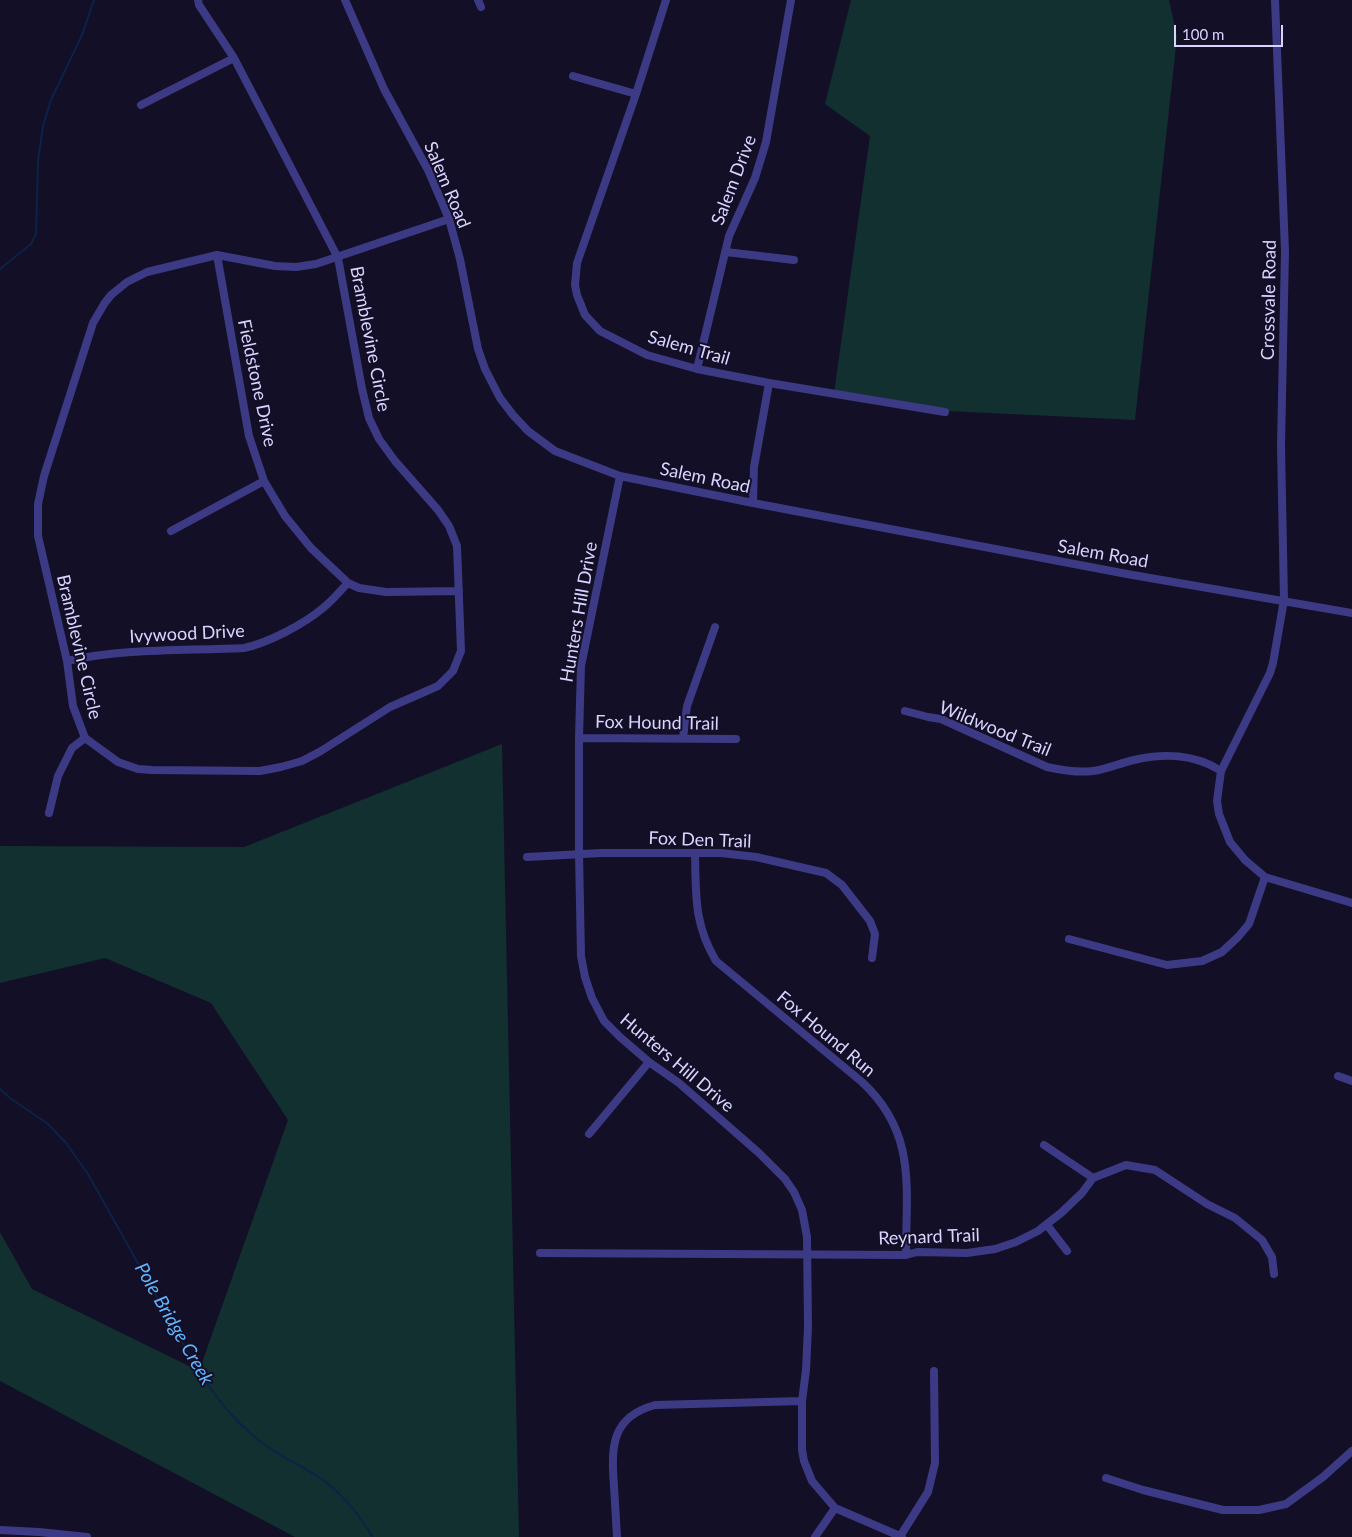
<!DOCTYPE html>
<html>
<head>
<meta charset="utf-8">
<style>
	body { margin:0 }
	#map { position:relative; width:1352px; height:1537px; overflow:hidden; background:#130f26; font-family:Lato,sans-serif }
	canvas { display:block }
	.scale { position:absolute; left:1174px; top:25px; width:109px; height:22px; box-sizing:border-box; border:2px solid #d9d4ff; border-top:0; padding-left:6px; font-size:15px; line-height:18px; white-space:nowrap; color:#d9d4ff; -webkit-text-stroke:4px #130f26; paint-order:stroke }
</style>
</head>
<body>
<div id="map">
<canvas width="1352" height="1537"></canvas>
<div class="scale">100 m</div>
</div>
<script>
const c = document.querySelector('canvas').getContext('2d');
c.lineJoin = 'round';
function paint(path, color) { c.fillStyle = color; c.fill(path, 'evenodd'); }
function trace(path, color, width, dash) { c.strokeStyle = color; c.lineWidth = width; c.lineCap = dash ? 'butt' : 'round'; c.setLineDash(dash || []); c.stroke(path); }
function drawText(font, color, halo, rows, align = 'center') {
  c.font = font + ' Lato,sans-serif'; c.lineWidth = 4; c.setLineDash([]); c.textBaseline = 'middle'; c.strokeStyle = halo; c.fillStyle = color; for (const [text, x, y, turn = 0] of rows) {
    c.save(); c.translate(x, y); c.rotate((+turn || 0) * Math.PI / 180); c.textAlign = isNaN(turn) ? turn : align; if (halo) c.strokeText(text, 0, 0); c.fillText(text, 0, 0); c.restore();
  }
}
paint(new Path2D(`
	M851,0H1169L1177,37L1135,420L947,411L834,393L870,136L825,104Z
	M502,744L519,1537H295L0,1381V1232L32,1289L199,1371L288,1120L211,1003L105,958L0,983V846L244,847Z`), '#12302f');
trace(new Path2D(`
	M0,269L31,244L36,234L38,161L43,126L51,100L82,35L94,0
	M0,1089L10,1098L48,1124L66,1143L88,1174L196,1367C213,1394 235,1422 261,1442C280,1457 303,1466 323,1480C344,1495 359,1515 373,1537`), '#0c2248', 2);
trace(new Path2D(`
	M198,0L199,5L234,58L338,258L362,389L369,418L379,439L395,461L438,510L449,526L457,546L461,651L453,671L438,686L390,707L321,751L302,761L281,767L260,771L152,770L138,769L118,762L85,738L73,706L67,661L38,536V504L44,476L93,323L104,304L111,295L127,282L147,272L217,255L275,266L296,267L316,264L449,219
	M345,0L384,89L428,170L449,219L460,259L478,349L485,369L500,398L513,415L528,431L555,451L620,476L753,503L1127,574L1352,613
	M478,0L481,7
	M666,0L636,94L577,263L575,285L577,295L585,315L600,331L647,355L697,369L769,383L945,412
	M1275,0L1285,251L1281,446L1284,600L1273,663L1270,673L1221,771L1217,801L1219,814L1230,842L1245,860L1265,877L1352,903
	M573,76L636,94
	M141,105L234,58
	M726,252L794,260
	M217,255L249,436L264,481L285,516L311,548L348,583L359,588L386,592L459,591
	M697,369L729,236L755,178L766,142L791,0
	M620,476L581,666L579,738V853L581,956L585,977L592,998L604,1021L620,1037L649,1062L679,1083L759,1153L785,1179L794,1192L802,1210L807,1237L808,1327L806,1370L802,1401V1450L804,1461L812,1481L835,1508L902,1537
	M753,503L754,467L769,383
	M171,531L264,481
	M67,661C126,648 184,651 244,648C268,643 304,624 323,608C332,601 340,591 348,583
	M905,711L928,717L941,719L1047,767C1061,770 1078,773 1093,771C1108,769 1120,763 1134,760C1163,753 1195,754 1221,771
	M579,738L736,739
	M683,738L687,706L715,627
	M49,813L58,776L72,748L85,738
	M695,854C696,896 694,924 716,961L862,1082C917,1133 906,1187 906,1255
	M527,857L601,853H721L756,857L826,873L842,885L870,921L875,934L872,958
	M1069,939L1167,965L1202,961L1222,952L1238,937L1249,924L1265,877
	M1338,1076L1352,1081
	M589,1134L649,1062
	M1044,1145L1093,1178
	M1047,1225L1067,1251
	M540,1253L906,1255L917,1252L967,1253L995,1249L1016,1242L1038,1231L1061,1213L1082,1193L1093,1178L1126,1165L1155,1170L1207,1204L1235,1218L1262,1240L1272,1257L1274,1274
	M1106,1478L1143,1490L1223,1510H1259L1286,1504L1323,1477L1352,1451
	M0,1530L39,1532L87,1537
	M901,1535L928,1492L935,1463L934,1371
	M617,1537C616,1520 615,1503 614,1486C611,1447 611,1417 655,1405L802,1401
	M815,1537L835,1508`), '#3d3a85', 8);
drawText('18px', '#d9d4ff', '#130f26', [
	["Salem Drive",734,180,-69],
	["Salem Road",447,185,67],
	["Crossvale Road",1269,300,-89],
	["Bramblevine Circle",370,339,79],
	["Salem Trail",689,348,16],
	["Fieldstone Drive",257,383,78],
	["Salem Road",705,478,12],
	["Salem Road",1103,554,10],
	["Hunters Hill Drive",579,612,-80],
	["Ivywood Drive",187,634,-3],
	["Bramblevine Circle",79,647,77],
	["Fox Hound Trail",657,723,1],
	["Wildwood Trail",995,729,22],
	["Fox Den Trail",700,840,2],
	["Fox Hound Run",826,1034,40],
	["Hunters Hill Drive",677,1063,40],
	["Reynard Trail",929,1237,-2]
]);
drawText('italic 19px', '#62b6ff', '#130f26', [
	["Pole Bridge Creek",174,1324,60]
]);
</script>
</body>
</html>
